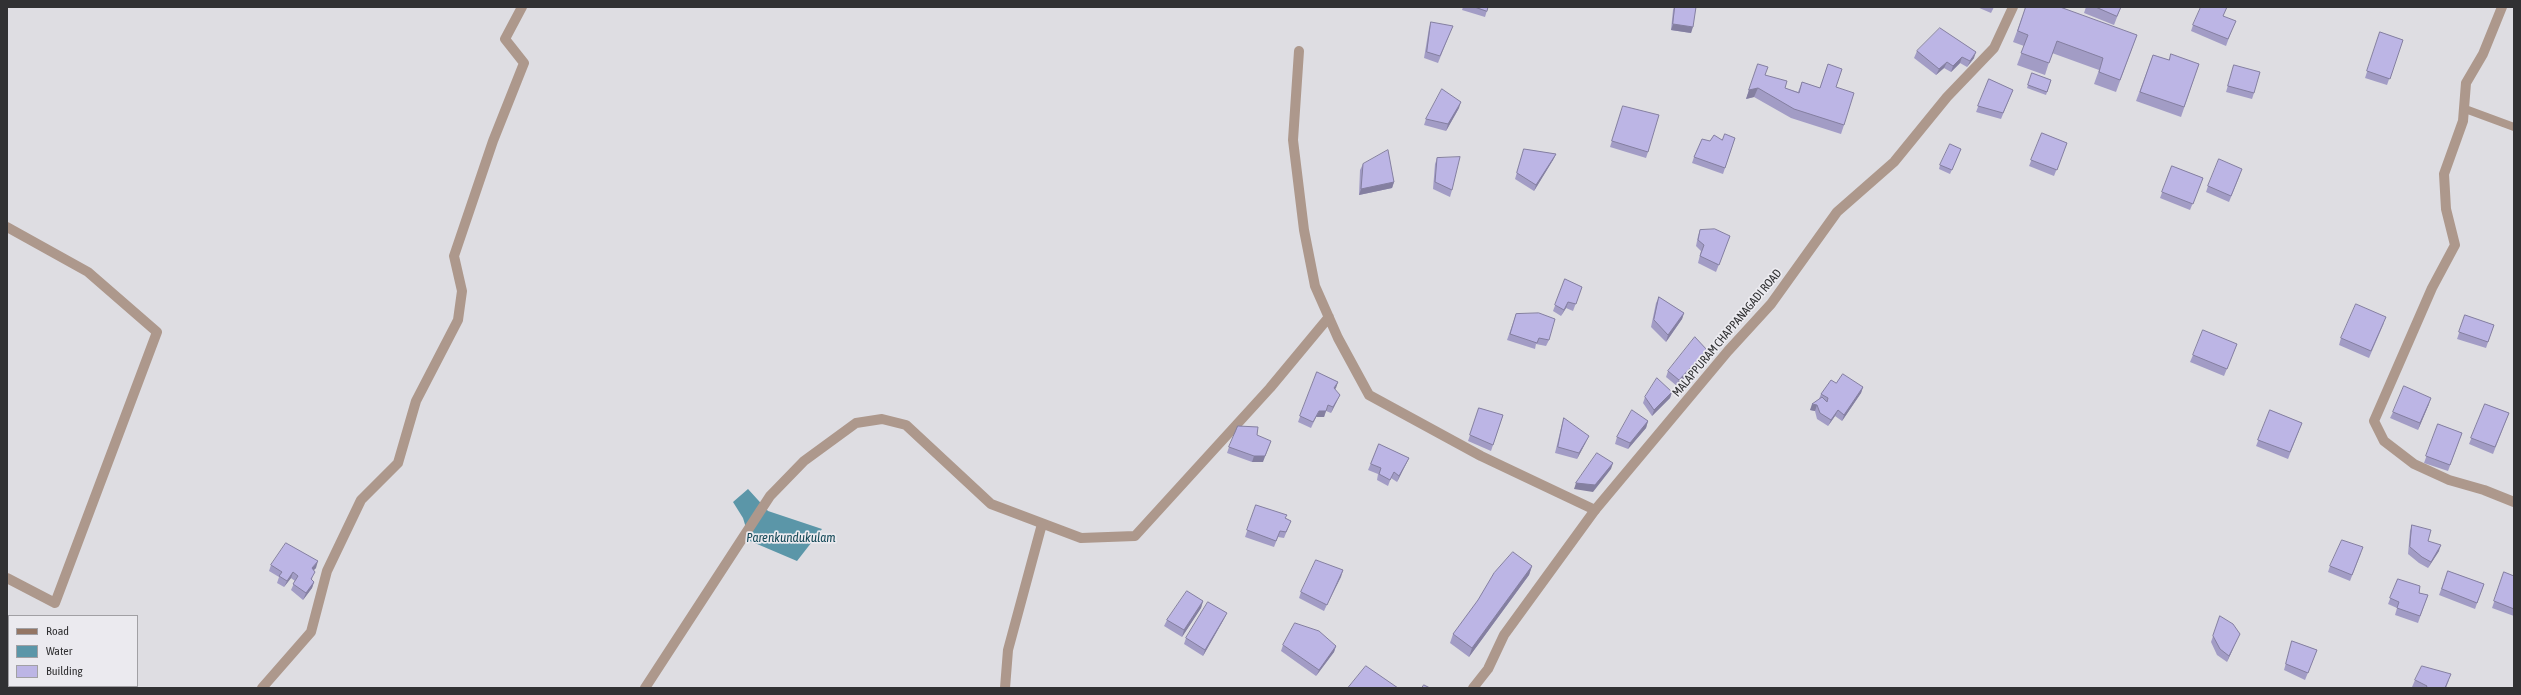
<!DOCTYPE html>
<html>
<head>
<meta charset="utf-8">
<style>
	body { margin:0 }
	#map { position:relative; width:2521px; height:695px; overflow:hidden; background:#dedde2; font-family:"Asap Condensed",sans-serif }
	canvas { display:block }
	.frame { position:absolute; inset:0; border:8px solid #313133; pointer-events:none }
	.legend { position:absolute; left:8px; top:615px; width:130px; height:72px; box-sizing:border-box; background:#ebeaef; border:1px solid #a1a0a4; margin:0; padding:5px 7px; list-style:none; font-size:12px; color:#313133 }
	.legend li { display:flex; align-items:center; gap:8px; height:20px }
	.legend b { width:20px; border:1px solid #a1a0a4 }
</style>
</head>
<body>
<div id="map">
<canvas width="2521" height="695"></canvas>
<div class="frame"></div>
<ul class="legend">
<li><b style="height:5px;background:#947664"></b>Road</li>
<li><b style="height:11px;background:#5b96a8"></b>Water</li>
<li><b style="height:11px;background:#bcb5e5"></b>Building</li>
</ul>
</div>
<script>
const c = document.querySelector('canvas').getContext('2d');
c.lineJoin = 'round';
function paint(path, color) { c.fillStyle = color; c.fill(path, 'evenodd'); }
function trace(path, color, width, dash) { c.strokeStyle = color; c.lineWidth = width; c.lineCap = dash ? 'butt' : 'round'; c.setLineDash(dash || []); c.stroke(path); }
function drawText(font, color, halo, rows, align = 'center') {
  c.font = font + ' "Asap Condensed",sans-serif'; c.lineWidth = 3.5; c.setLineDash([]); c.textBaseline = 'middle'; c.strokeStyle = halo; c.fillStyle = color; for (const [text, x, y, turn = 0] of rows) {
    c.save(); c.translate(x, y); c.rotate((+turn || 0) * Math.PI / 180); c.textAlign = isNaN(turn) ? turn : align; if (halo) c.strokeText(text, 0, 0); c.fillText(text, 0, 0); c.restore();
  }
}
paint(new Path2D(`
	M748,489L768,511L822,529L797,561L750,541L743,518L733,502Z`), '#5b96a8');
trace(new Path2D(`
	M2464,111L2468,110L2514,127`), '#ad988c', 8);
trace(new Path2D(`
	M2502,7L2483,54L2466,83L2463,121L2444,174L2446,209L2455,245L2432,288L2374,421L2384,441L2414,464L2449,480L2484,490L2514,502
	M1299,51L1293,140L1304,230L1315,286L1338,338L1369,395L1481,456L1595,510
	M7,227L88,272L157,332L55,603L7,578
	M262,688L311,632L327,571L361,500L398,463L416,401L458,320L462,291L454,256L493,141L524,63L505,39L522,7
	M645,688L770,496L804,461L856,423L882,419L906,425L991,504L1081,538L1135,536L1270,388L1329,317
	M1005,688L1008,650L1042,524`), '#ad988c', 10);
trace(new Path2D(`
	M1473,688L1488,669L1504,635L1595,510L1728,351L1771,304L1837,212L1894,162L1947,97L1994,48L2013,7`), '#ad988c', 10);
trace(new Path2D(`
	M15,686L18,688`), '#947664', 10);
paint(new Path2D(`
	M1463,7H1488L1485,17L1462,10Z
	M1674,7H1696L1691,33L1671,30L1673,10Z
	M1977,7H1994L1991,13Z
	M2026,7L2137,35L2116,92L2094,84L2099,70L2052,53L2045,75L2017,65L2024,46L2013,42Z
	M2086,7H2121L2114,25L2084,13Z
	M2224,16L2233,27L2226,46L2191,31L2193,25Z
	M1431,22L1450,33L1438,63L1424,58L1429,28Z
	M2380,32L2403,40L2387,85L2365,78Z
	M1917,51L1974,58L1967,67L1960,63L1951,72L1944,68L1936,75L1914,58Z
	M2153,55L2169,60L2199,64L2181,117L2136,101Z
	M1758,64L1765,75L1785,88L1798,92L1802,82L1820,88L1828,64L1836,87L1844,125L1841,134L1791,118L1754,97L1746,99Z
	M2234,65L2254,93L2252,99L2226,92Z
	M2032,73L2051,80L2046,95L2027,88Z
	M1989,79L2013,90L2001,119L1976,112Z
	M1459,108L1446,131L1424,125L1426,119Z
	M1621,112L1648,152L1646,158L1610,147Z
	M2042,133L2067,143L2054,176L2029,166Z
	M1735,138L1723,174L1692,163L1694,157L1710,141Z
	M1524,149L1556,154L1553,160L1534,191L1515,179Z
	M1961,149L1950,174L1939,169L1940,165Z
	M1437,158L1452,190L1450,197L1433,189L1435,164Z
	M1363,164L1394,182L1392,188L1359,195L1360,170Z
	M2172,166L2203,178L2190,210L2160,198Z
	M2240,175L2229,202L2206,192L2208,186Z
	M1700,230L1730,236L1716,272L1698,263L1701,251L1696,246L1698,236Z
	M1565,279L1582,287L1573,311L1566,308L1561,316L1553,311Z
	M1659,297L1684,313L1682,319L1666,342L1651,327L1656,303Z
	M1516,314L1549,340L1546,346L1536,344L1535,349L1507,340Z
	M2465,315L2494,325L2486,348L2457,339Z
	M2384,323L2369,358L2339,345L2341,338Z
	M2237,344L2224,376L2190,362L2193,355Z
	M1707,350L1704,356L1677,386L1666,377L1668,371Z
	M1317,372L1338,382L1335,389L1337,401L1331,413L1326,411L1324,417H1316L1311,428L1298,422Z
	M1836,383L1863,387L1861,393L1842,421L1835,416L1828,426L1817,419L1815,411L1810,410L1819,399L1821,394Z
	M1672,392L1670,398L1652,416L1643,403L1645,397Z
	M2429,404L2418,430L2390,418L2393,412Z
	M2485,404L2509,413L2493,454L2469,444Z
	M1479,408L1503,415L1491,451L1468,441Z
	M2270,410L2302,423L2288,459L2256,446Z
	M1564,418L1586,442L1577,459L1555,453L1562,424Z
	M1648,421L1646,428L1628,449L1615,444L1617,437Z
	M2438,424L2462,433L2448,471L2424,463Z
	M1257,435L1263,462H1252L1227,453L1229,447Z
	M1379,444L1409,458L1397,482L1391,478L1388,486L1377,480L1378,474L1368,470Z
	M1256,505L1291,521L1284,538L1278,537L1274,547L1245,537Z
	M2412,525L2439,551L2428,568L2419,563L2408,554L2410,531Z
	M2361,553L2350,581L2328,572L2330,566Z
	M271,565L316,568L313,570L312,580L314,582L312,588L303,600L291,590L295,581L291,578L284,587L277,583L279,577L269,571Z
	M1532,566L1529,575L1469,657L1450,643L1453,634Z
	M1343,570L1324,611L1299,598L1301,592Z
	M2448,571L2484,584L2475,609L2439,595Z
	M2504,572L2514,576V616L2492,608Z
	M2398,579L2419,593L2428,595L2418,623L2395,615L2397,608L2388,604Z
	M1203,601L1201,608L1182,637L1164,626L1167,620Z
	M2220,616L2237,640L2227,662L2217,655L2211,642Z
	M1224,619L1203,656L1184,644L1186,638Z
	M2292,641L2317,650L2305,680L2284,670Z
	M1283,645L1336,646L1334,652L1316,676L1281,651Z
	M2415,680H2449L2446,688H2415L2412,687Z`), '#a29cc5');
paint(new Path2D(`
	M1673,24L1693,27L1691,33L1671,30Z
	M1976,52L1974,58L1967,67L1970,61Z
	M1962,57L1960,63L1951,72L1953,66Z
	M1947,62L1944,68L1936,75L1939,69Z
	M1758,88L1754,97L1746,99L1749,90Z
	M1461,102L1459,108L1446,131L1448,124Z
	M1556,154L1553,160L1534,191L1536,185Z
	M1394,182L1392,188L1359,195L1361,189Z
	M1568,302L1566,308L1561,316Z
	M1684,313L1682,319L1666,342L1668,335Z
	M1707,350L1704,356L1677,386L1679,380Z
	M1338,382L1336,388L1331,394L1334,388Z
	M1863,387L1861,393L1842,421L1844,415Z
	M1672,392L1670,398L1652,416L1654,410Z
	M1340,395L1331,413L1333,407Z
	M2431,398L2429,404L2418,430L2420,423Z
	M1812,404L1817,405L1815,411L1810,410Z
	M1838,410L1835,416L1828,426L1831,420Z
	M1319,411H1326L1324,417H1316L1311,428Z
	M1648,421L1646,428L1628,449L1630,443Z
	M1589,436L1586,442L1577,459L1579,453Z
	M1271,441L1263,462H1252L1254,456Z
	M1409,458L1397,482L1399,476Z
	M1613,463L1611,469L1593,492L1574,489L1576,483Z
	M2441,545L2439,551L2428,568L2431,562Z
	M318,561L316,568L309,575L312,568Z
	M1532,566L1529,575L1469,657L1472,648Z
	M1343,570L1341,577L1324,611L1327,605Z
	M293,572L291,578L284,587L287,581Z
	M314,582L312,588L303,600L306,593Z
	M1203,601L1201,608L1182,637L1184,630Z
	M1227,613L1224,619L1203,656L1205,650Z
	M2240,634L2237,640L2227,662L2229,656Z
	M1336,646L1334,652L1316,676L1319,670Z`), '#847fa0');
const building = new Path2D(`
	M1475,7H1488L1487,11Z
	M1675,7H1696L1693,27L1673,24Z
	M2026,7H2060L2137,35L2120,80L2099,72L2103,58L2057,41L2049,63L2021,53L2028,35L2018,31Z
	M2096,7H2121L2117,16Z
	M2201,7H2227L2223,16L2236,21L2228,39L2193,25Z
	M1431,22L1453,26L1440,56L1427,52Z
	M1940,28L1976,52L1970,61L1962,57L1953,66L1947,62L1939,69L1917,51Z
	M2380,32L2403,40L2390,79L2367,71Z
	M2171,54L2199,64L2184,107L2140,92L2153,55L2169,60Z
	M1758,64L1768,67L1765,75L1787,81L1785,88L1799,93L1802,82L1820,88L1828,64L1842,69L1836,87L1854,93L1844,125L1794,109L1758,88L1749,90Z
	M2234,65L2260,72L2254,93L2228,86Z
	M2032,73L2051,80L2047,92L2028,85Z
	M1989,79L2013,90L2003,113L1978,106Z
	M1442,89L1461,102L1448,124L1426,119Z
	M1623,106L1659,115L1648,152L1612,141Z
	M2042,133L2067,143L2057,170L2031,160Z
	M1725,134L1735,138L1725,168L1694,157L1702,139L1710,141L1714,135L1722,140Z
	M1950,144L1961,149L1952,170L1940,165Z
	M1524,149L1556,154L1536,185L1517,173Z
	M1388,150L1394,182L1361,189L1363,164Z
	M1460,157L1452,190L1435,182L1437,158Z
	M2219,159L2242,169L2231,196L2208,186Z
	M2172,166L2203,178L2193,204L2162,192Z
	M1715,229L1730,236L1719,265L1700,256L1704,245L1698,240L1700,230Z
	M1565,279L1582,287L1576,304L1568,302L1564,310L1555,305Z
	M1659,297L1684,313L1668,335L1654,320Z
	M2356,304L2386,317L2371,351L2341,338Z
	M1539,313L1555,319L1549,340L1539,338L1537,343L1510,334L1516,314Z
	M2465,315L2494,325L2488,342L2459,332Z
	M2203,330L2237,344L2227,369L2193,355Z
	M1695,337L1707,350L1679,380L1668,371Z
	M1317,372L1338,382L1334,388L1340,395L1333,407L1328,405L1326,411H1319L1313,422L1300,416Z
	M1843,374L1863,387L1844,415L1838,410L1831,420L1820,413L1817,405L1812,404L1822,397L1827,402L1828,398L1821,394L1831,380L1836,383Z
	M1657,378L1672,392L1654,410L1645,397Z
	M2404,386L2431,398L2420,423L2393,412Z
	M2485,404L2509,413L2495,447L2471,438Z
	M1479,408L1503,415L1493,445L1470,435Z
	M1632,410L1648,421L1630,443L1617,437Z
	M2270,410L2302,423L2290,452L2258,440Z
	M1564,418L1589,436L1579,453L1558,447Z
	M2438,424L2462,433L2450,465L2426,456Z
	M1238,426L1258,427L1257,435L1271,441L1265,456H1254L1229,447Z
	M1379,444L1409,458L1399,476L1394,472L1390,480L1379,474L1381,468L1371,464Z
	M1597,453L1613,463L1595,485L1576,483Z
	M1256,505L1287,515L1285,518L1291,521L1286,532L1280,531L1276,541L1247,530Z
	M2412,525L2431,530L2428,541L2441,545L2431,562L2422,557L2410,547Z
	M2342,540L2363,547L2352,575L2330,566Z
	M286,543L318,561L312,568L315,572L311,579L314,582L306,593L293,584L298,576L293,572L287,581L279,576L282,572L271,565Z
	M1513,552L1532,566L1472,648L1453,634L1478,600L1494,573Z
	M1316,560L1343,570L1327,605L1301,592Z
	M2448,571L2484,584L2477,603L2442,589Z
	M2504,572L2514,576V609L2494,601Z
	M2398,579L2420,586L2419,593L2428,595L2420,616L2397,608L2399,602L2390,598Z
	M1187,591L1203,601L1184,630L1167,620Z
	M1208,602L1227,613L1205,650L1186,638Z
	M2220,616L2233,624L2240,634L2229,656L2220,649L2213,636Z
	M1295,623L1319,631L1336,646L1319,670L1283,645Z
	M2292,641L2317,650L2308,673L2286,664Z
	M1366,666L1398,688H1348Z
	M2422,666L2451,674L2445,688H2426L2427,686L2415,680Z
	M1424,685L1430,688H1422Z`);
paint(building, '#bcb5e5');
trace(building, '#847fa0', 1);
drawText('12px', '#313133', '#ebeaef', [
	["MALAPPURAM CHAPPANAGADI ROAD",1727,333,-50]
]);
drawText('italic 13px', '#154957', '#ebeaef', [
	["Parenkundukulam",791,538]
]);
</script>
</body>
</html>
